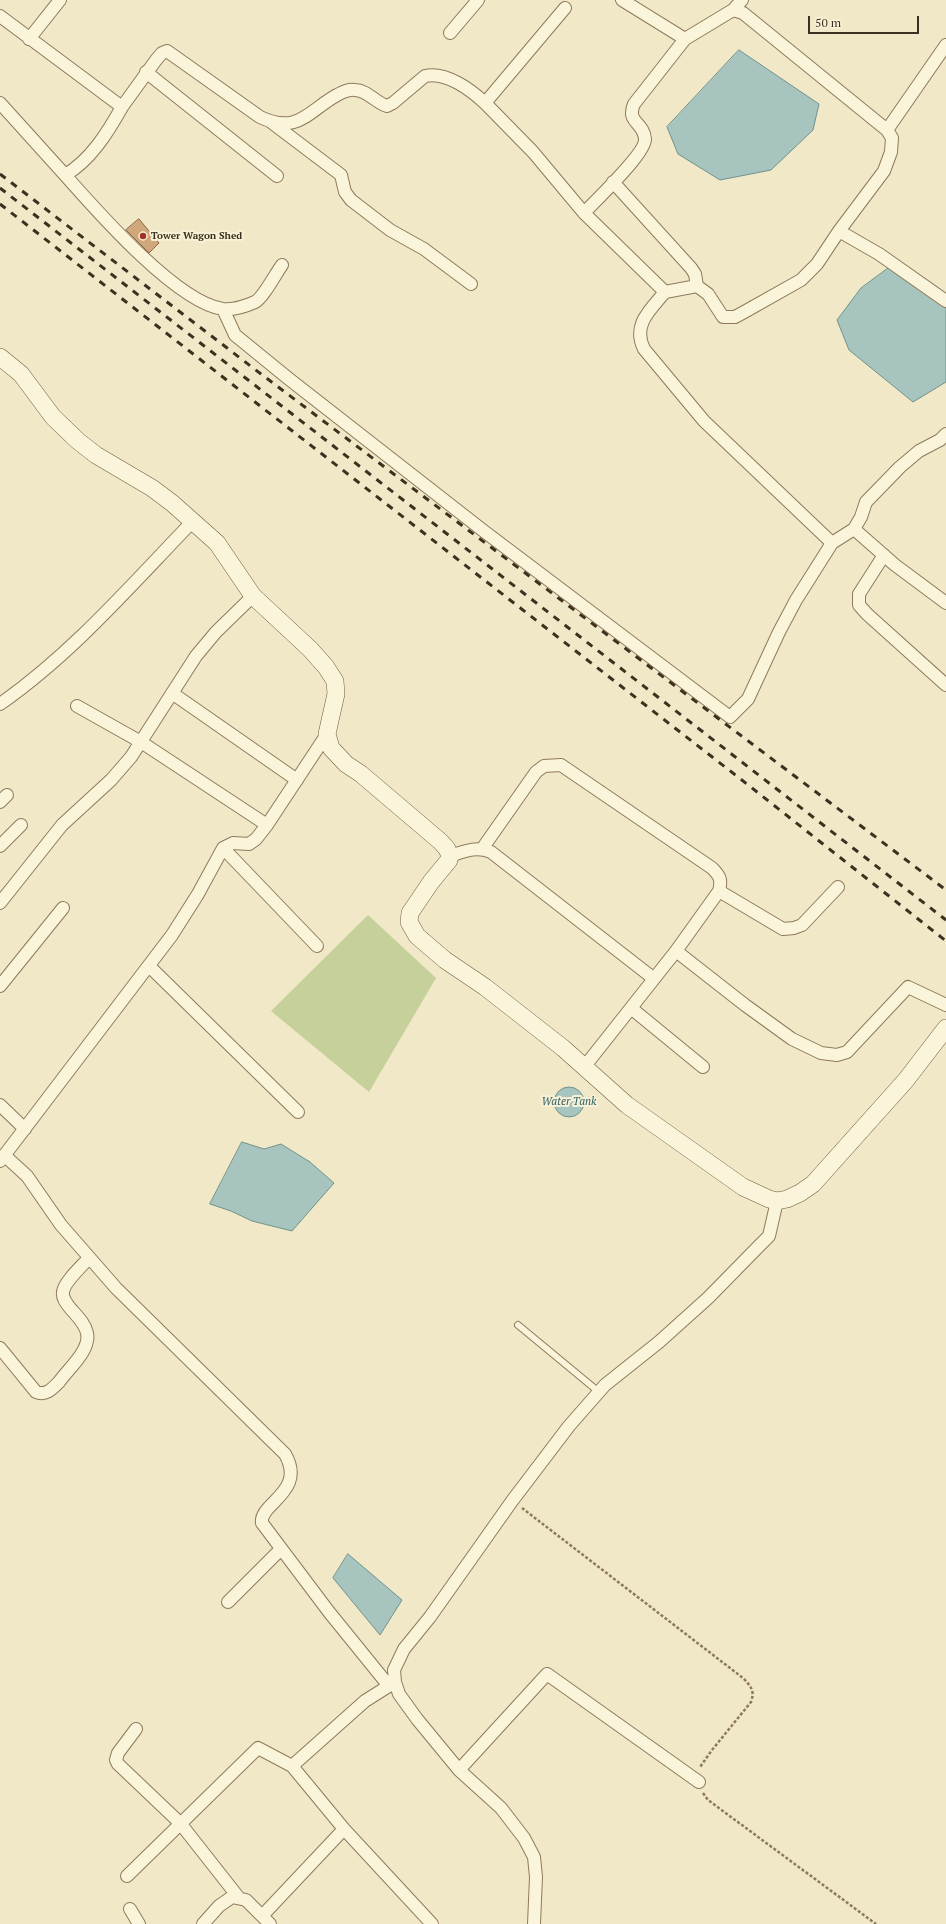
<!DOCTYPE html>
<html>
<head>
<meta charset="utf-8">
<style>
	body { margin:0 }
	#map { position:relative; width:946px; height:1924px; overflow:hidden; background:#f1e8c7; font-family:"PT Serif",serif }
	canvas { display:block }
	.scale { position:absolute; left:808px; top:16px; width:111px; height:18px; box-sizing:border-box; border:2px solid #3d301f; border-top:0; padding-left:5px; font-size:12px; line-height:14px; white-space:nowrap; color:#3d301f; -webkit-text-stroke:3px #f7f1d7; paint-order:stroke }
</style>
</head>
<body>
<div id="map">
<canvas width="946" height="1924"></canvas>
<div class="scale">50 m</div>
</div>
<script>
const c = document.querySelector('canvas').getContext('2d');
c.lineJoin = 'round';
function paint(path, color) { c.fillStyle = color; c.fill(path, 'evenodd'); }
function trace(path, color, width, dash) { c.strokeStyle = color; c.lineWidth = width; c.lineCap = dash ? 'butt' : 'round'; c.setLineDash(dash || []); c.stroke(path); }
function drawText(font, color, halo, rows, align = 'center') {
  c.font = font + ' "PT Serif",serif'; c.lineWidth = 4; c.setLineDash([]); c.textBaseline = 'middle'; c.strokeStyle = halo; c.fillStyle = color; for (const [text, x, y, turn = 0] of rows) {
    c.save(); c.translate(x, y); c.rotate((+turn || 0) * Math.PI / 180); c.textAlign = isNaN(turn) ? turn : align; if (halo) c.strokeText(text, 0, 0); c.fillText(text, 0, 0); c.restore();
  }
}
paint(new Path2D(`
	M368,915L436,978L369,1092L271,1011Z`), '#c5d09a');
const water = new Path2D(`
	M739,50L819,104L813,130L771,170L720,180L678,154L667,127Z
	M894,264L946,304V382L913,402L849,350L837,320L861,288Z
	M554 1102a15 15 0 1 1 30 0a15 15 0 1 1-30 0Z
	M242,1142L264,1149L281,1144L310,1162L334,1183L292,1231L252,1221L231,1211L210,1204Z
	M348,1554L402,1600L380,1635L333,1578Z`);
paint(water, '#a8c4be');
trace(water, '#6e938d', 1);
const building = new Path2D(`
	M139,219L159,243L149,253L126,230Z`);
paint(building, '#d0a67b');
trace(building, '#8e6640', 1);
const lane = new Path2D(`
	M518,1325L599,1392`);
const street = new Path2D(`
	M622,0L685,39L733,10L743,13L887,130L946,45
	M733,10L742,0
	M0,16L122,107L156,60L162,53L167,51L260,117C298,135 308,111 337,95C343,92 348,89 355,90C367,90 376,103 387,106L393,103L425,76C446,71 471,90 485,103L533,152L584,213L665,292L697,286L708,294L723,317H735L746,311L801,280L817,264L839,231L884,171L891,152L892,138L887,130
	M450,33L478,0
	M29,39L60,0
	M146,72L277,176
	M0,103L65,175C90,161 108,132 122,107
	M485,103L565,8
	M271,122L341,175L345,192L351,200L390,230L424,249L471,284
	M65,175C96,210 177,303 223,309C233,310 246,306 255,302C263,298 276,273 282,265
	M613,182L691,268L695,274L697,286
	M584,213C596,200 646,153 645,139C644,122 626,123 634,104L685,39
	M839,231L879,254L946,301
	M665,292C650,310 632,325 644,349L704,421L832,543
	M223,309L235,335L289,379L485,532L730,717L748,699L779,632L796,600L832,543L854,529L861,517L866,502L900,467L919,451L940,440L946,434
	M854,529L895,565L946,603
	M884,555L859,594V605L867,614L946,685
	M172,693L297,780
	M0,704C73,653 132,584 194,520
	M77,706L141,742L267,825
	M0,802L7,795
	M0,846L21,825
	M223,848L317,946
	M482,849L536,772L544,766L561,765L712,868C720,876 722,880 719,891L676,951L585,1066
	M450,856C465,851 476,846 491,852L653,978
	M719,891L783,929L794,928L802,925L838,887
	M0,903L62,825L111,780L131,757L196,656L216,632L253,596
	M676,951L745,1005L792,1039L821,1053L837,1055L847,1052L908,987L946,1005
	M149,966L298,1112
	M0,986L63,908
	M631,1008L703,1067
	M0,1105L25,1129
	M4,1155L27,1176L61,1225L116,1288L285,1454C307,1492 259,1503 262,1523L329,1612L389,1686
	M0,1161L172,935L198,894L223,848L233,843L249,844L256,839L267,825L327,734
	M0,1348L36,1392C46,1396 52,1389 59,1382C68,1369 91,1350 87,1333C85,1323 76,1315 70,1308C66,1303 62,1298 63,1292C64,1282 82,1266 89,1258
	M228,1602L281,1549
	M136,1729L118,1753L116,1760L118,1764L180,1823L239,1898
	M292,1766L365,1701L395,1682
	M459,1770L547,1674L699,1782
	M127,1876L258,1748L292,1766L344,1829L432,1924
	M130,1909L139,1924
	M262,1916L344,1829
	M203,1924L219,1906L232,1897L246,1900L270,1924
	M534,1924L536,1877L534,1857L524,1838L501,1808L459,1770L417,1719L399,1694L395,1682L394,1670L404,1649L430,1617L512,1501L569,1426L605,1385L659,1342L708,1298L759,1246L769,1236L777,1201`);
const secondary = new Path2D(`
	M0,357L21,374L53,417L78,441L96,455L152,488L172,503L217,543L253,596L310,649L326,667L335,681L336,694L327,734L331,748L346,764L361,774L441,842L447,849L450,856L449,860L431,882L410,913L409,922L417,936L445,960L485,987L563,1048L627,1105L743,1187L769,1199L777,1201L787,1199L800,1193L813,1184L906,1080L946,1028`);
trace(lane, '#8e7a5b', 8);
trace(street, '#8e7a5b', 14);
trace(secondary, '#705b3e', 18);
trace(new Path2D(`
	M522,1508L743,1678C751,1686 755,1691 751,1702L712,1750L700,1767
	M703,1793L708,1800L876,1924`), '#8e7a5b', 2.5, [3, 2]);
trace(lane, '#faf4db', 6);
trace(street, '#faf4db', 12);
trace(secondary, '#faf4db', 17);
trace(new Path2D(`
	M0,174L261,374L946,890
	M0,188L946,920
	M0,204L738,777L946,941`), '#3d301f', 3, [7, 7]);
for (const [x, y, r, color] of [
	[143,236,4,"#a03228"]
]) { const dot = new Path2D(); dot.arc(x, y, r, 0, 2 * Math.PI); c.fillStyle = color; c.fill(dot); trace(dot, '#f7f1d7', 1.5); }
drawText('bold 10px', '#3d301f', '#f7f1d7', [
	["Tower Wagon Shed",151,236]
], 'left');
drawText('italic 11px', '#2e5c5d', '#f7f1d7', [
	["Water Tank",569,1102]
]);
</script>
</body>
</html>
